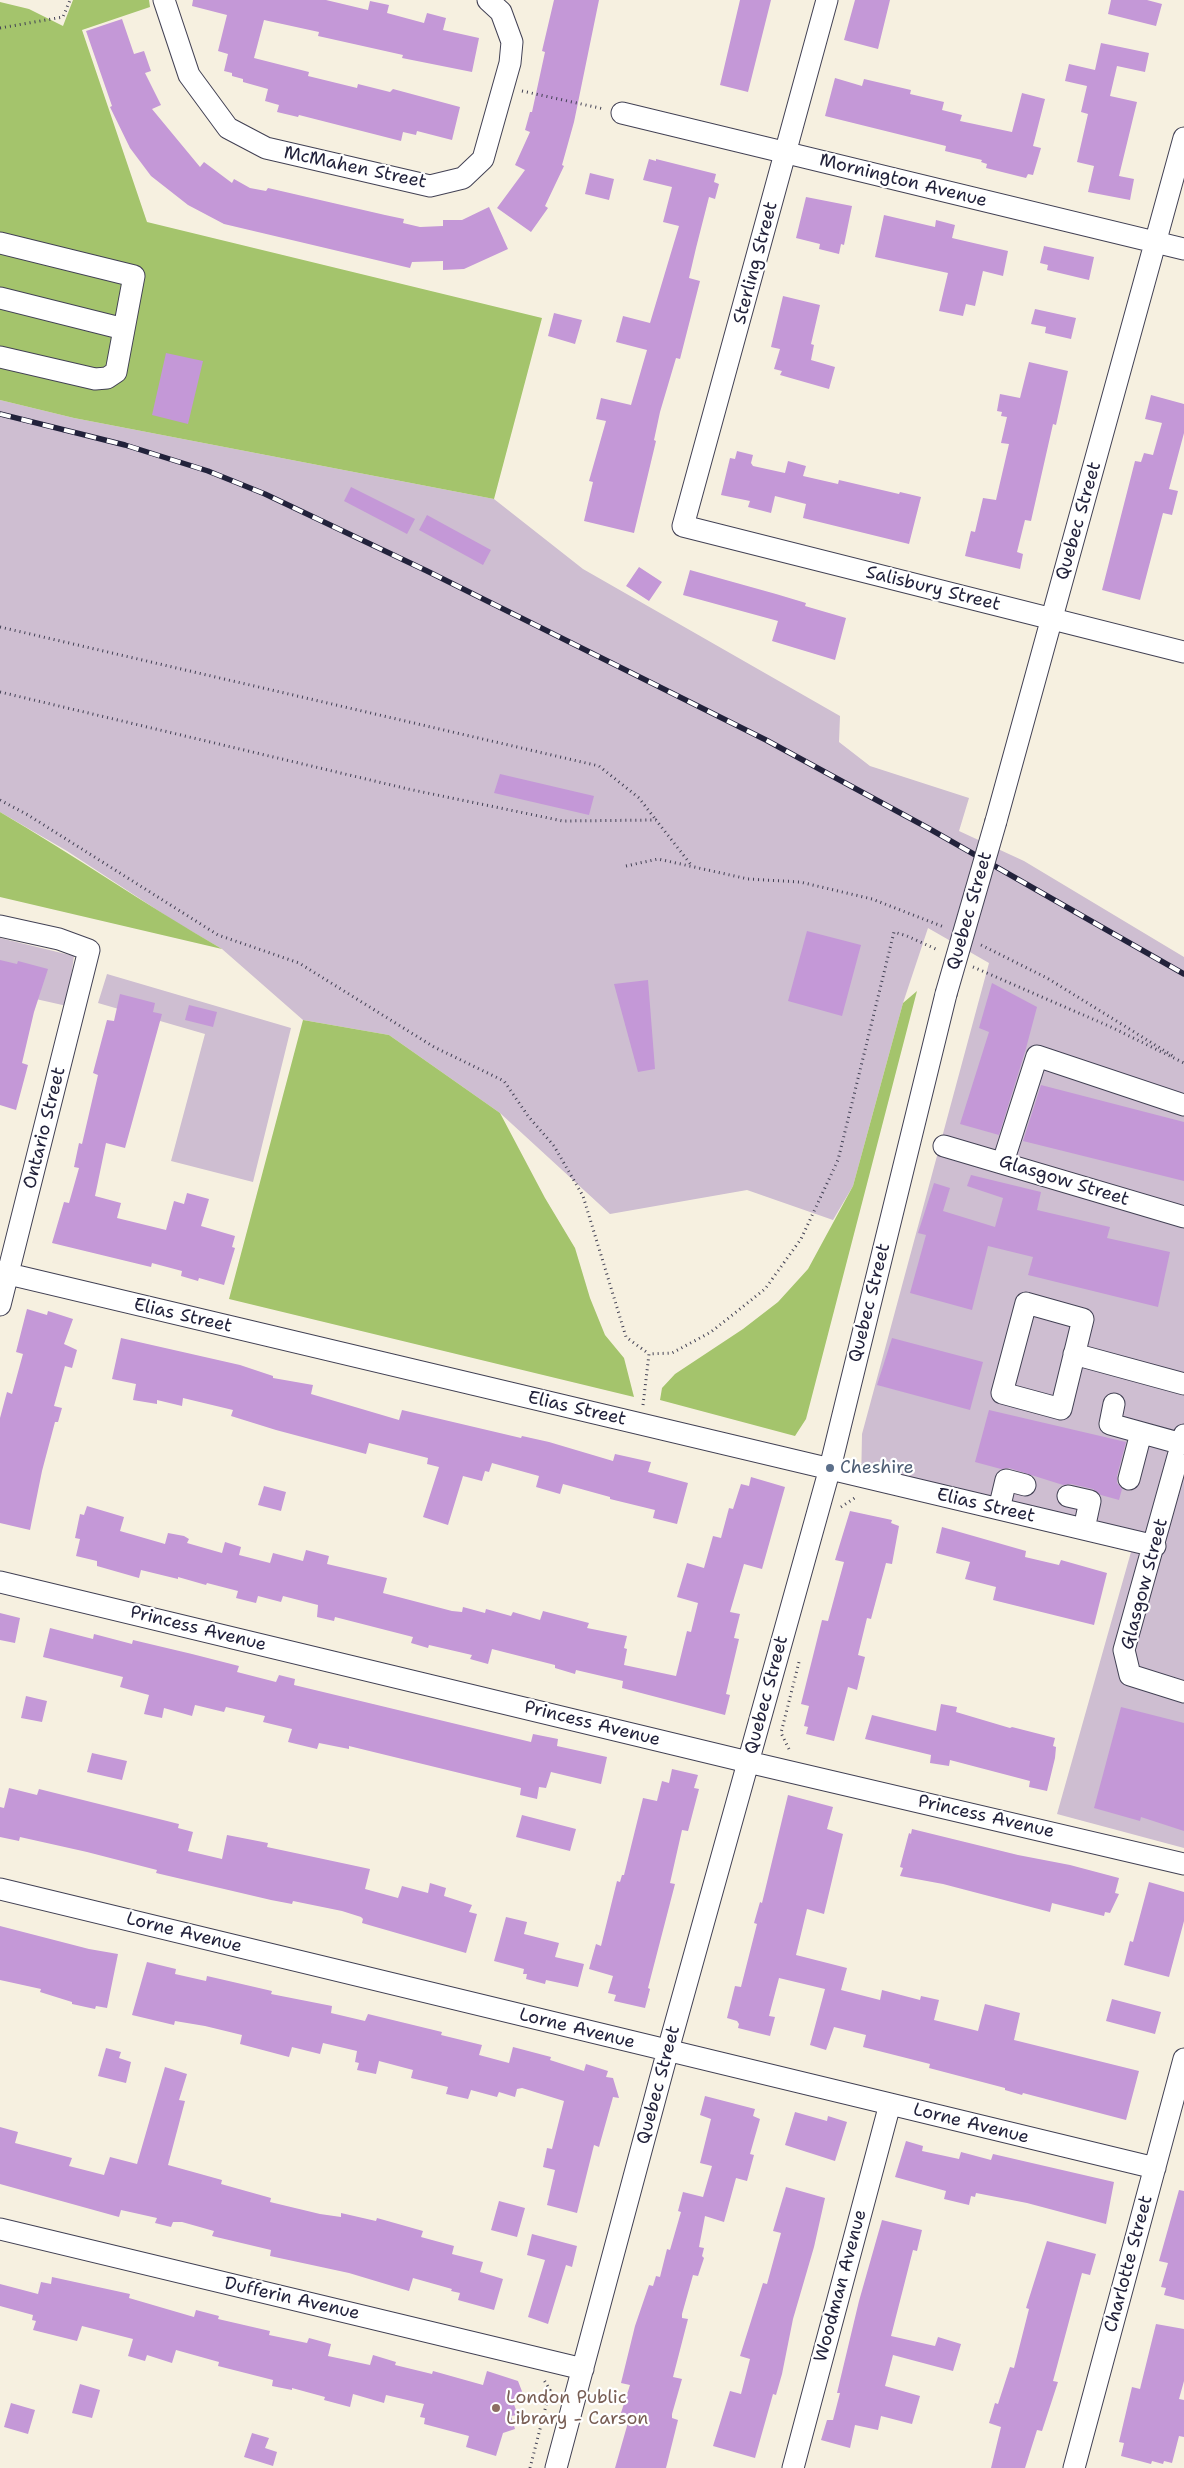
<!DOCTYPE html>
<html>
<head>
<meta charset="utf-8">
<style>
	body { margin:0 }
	canvas { display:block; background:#f6f0e0 }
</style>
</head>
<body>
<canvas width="1184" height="2468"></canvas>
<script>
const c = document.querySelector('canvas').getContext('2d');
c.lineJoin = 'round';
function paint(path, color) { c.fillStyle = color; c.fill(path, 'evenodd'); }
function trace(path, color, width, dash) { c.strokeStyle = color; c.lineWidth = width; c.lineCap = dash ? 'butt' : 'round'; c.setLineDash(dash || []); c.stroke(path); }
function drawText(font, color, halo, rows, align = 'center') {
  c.font = font + ' "Shantell Sans",sans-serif'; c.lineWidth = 4.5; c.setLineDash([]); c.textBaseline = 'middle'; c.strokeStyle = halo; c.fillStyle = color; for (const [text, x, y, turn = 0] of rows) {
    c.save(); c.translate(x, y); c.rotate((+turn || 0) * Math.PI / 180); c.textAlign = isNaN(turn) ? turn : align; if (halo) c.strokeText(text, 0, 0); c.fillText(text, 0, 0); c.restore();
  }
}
paint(new Path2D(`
	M0,400L74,418L494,499L583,569L840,716L839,742L870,766L969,798L959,831L1024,861L1184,957V1848L1057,1814L1131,1552L861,1485L862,1434L989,963L928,928L903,1003L853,1186L833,1220L747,1190L610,1214L500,1113L389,1035L303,1020L222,949L174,921L67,851L0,812Z
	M0,938L74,956L67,1006L0,991Z
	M107,974L291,1028L253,1182L171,1161L205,1034L98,1003Z`), '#cebed1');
paint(new Path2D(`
	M73,0H149L150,7L82,30L147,222L542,318L494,499L74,418L0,400V2L29,9L63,26Z
	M0,812C75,856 146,905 222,949L0,897Z
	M917,991L806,1419L795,1436L660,1400L662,1388L675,1374L743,1329L778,1302L808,1269L853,1186L903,1003Z
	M303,1020L389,1035L500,1113L545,1198L575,1248L590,1298L605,1335L624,1358L634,1397L229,1299Z`), '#a4c46c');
paint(new Path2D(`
	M193,0H326L368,10L370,1L389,5L387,13L424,23L427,13L446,18L443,30L479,38L472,72L402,58L403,55L318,36L319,32L264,20L254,58L309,72L308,76L357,88L358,84L390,92L393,89L460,107L452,140L417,131L416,135L403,132L401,141L299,115L298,117L277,112L279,105L265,101L268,89L243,82V79L232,76V73L224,71L228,54L218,51L227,15L192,6Z
	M554,0H599L574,122L562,165L564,166L545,206L548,208L531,232L497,208L525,170L515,165L530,132L525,130L530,112H532L545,52L542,51Z
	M740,0H771L748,92L720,85Z
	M855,0H890L878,49L844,40Z
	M1111,0H1147L1162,4L1156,26L1108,14Z
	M122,19L134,54L144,51L151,71L145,73L161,105L152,109L200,167L204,162L232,183L234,179L250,188L266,191L268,188L385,215L404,219L403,223L420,227L443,226V220H462L489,207L508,249L464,269L443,270V261L412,262L410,268L224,224L188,205L151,176L130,148L110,107L112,106L86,31Z
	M1101,43L1149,53L1145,72L1117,66L1110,96L1137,102L1119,176L1134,179L1130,200L1088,192L1094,166L1077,162L1088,114L1081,112L1087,86L1065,81L1069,64L1095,70Z
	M835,78L862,86L864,79L911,90L910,94L944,102L942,110L962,115L960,121L1012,132L1022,93L1045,99L1033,146L1041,148L1033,175L1028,174L1026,178L986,168L987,164L981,162L982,160L945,151L946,146L825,116Z
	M649,159L656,161V159L716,174L714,182L719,184L715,199L709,197L696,248L689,278L700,281L680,359L676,358L660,412L654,440L656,441L634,533L584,521L593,482L589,481L606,421L596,419L601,398L631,405L647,350L616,342L623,316L650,323L679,226L663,222L672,187L643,180Z
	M590,173L614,179L609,200L585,194Z
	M806,197L852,206L844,245L841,244L839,254L819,249L820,244L796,238Z
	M884,215L935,227L936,220L955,225L952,238L1008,251L1003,276L983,271L975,306L966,304L963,316L939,311L948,273L875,257Z
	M1044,246L1094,257L1089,280L1047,270L1048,265L1040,263Z
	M783,296L820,305L811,344L814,345L811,360L835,367L829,389L780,375L782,371L774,369L780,349L771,347Z
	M1035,309L1076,318L1071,339L1045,333L1046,327L1031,324Z
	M554,313L582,320L575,344L548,336Z
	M166,353L203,361L188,424L152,415Z
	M1029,362L1068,371L1056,425L1053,424L1031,521L1025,520L1017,552L1023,554L1020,569L965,556L971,531L975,532L983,498L996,500L1009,444L1001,443L1007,417L1001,416L1002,412L997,411L1000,394L1020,398Z
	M1151,395L1184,404V433L1169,489L1178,491L1172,515L1163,513L1140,600L1102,590L1135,461L1141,462L1144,453L1153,455L1162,423L1145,419Z
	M737,451L753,455L751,463L753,466L785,473L788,461L806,466L803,476L838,484L839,480L899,494L900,492L921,497L909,544L803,518L806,504L775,496L771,513L748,507L750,501L721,495L730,458L735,459Z
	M351,487L415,519L407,534L344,501Z
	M427,515L491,550L483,565L419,530Z
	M639,567L662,582L649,601L626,586Z
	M690,570L776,594L806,603L805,606L846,618L835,660L772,641L778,621L683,595Z
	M500,774L594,796L589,815L494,793Z
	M807,931L861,945L842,1016L788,1001Z
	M0,960L17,964L18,961L48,969L34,1012L22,1063L28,1065L16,1110L0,1105Z
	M648,980L655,1069L638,1072L614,984Z
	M992,983L1037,1007L1025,1052L999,1135L960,1124L989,1032L979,1028Z
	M120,994L155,1003L153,1012L162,1014L125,1148L106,1143L95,1196L121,1203L117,1218L166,1230L174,1201L184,1204L187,1193L209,1199L201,1226L235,1236L232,1247L235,1248L224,1285L199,1278L198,1281L181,1276L182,1271L152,1263L151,1267L52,1243L64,1202L69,1203L79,1168L74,1167L79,1143L82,1144L98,1075L93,1073L107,1020L114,1021Z
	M189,1005L217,1012L213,1027L185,1020Z
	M1041,1085L1184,1122V1181L1023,1141Z
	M971,1175L1041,1192L1037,1210L1110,1227L1107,1238L1170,1252L1158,1307L1028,1275L1033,1257L988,1246L972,1310L910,1293L926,1235L918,1233L934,1183L950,1188L943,1211L995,1227L1003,1198L967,1186Z
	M27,1309L47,1315L48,1311L73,1319L64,1344L77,1350L72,1368L65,1366L54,1406L62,1408L58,1422H55L42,1471L30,1530L0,1523V1418L7,1392L12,1394L23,1354L16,1352Z
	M121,1338L240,1365L273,1376V1378L313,1385L311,1394L399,1420L402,1410L521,1438L522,1436L549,1442L613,1461L615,1454L651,1462L648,1472L688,1483L677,1524L653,1518L655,1510L610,1499V1497L563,1484L560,1494L536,1487L539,1476L492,1463L489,1472L485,1471L482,1481L463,1476L448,1525L423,1517L439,1467L427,1464L428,1458L369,1443L366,1454L276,1430L231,1416L233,1410L183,1398L182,1406L157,1400V1404L133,1400L136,1384L112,1379Z
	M892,1338L983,1362L970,1410L877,1385Z
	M989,1410L1126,1442L1117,1476V1483L1122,1489L1119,1500L1101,1495L1093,1489L1071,1484L1063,1485L1009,1468L1001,1469L975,1462Z
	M751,1477L785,1487L762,1569L744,1564L730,1612L740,1614L734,1638L739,1639L726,1694L730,1695L725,1715L622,1688L623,1681L576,1670L575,1674L555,1668V1665L492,1649L488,1664L470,1659L472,1655L429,1645L428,1648L411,1643L413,1637L335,1617L334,1621L317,1617L318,1605L283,1596L281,1602L258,1596L256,1603L236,1598L238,1591L207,1583L206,1585L178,1577V1579L141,1570L139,1578L97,1566V1561L76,1556L80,1539L75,1538L80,1514L84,1515L87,1506L124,1517L120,1531L165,1544L168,1533L184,1536L189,1539L187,1543L222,1553L225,1542L241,1547L239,1555L270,1563L273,1553L303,1561L306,1550L329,1556L327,1564L387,1578L383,1593L452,1611L462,1612L463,1607L485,1613L486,1609L511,1616L513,1612L540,1620L543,1611L589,1623L587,1628L627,1636L624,1648L627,1649L624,1665L676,1676L687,1631L691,1632L698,1603L677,1597L687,1563L704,1568L713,1536L721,1538L729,1508L733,1509L741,1484L749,1486Z
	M264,1486L286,1492L281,1511L258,1505Z
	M850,1511L892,1520L891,1523L899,1526L892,1564L886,1563L871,1619L867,1618L858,1655L865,1657L857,1690L848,1687L834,1741L806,1734L808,1727L804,1726L809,1706L801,1704L822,1620L828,1621L838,1584L844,1562L835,1560Z
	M942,1527L1026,1551L1025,1557L1059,1565L1061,1560L1107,1573L1094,1625L993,1600L996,1587L965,1579L970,1562L936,1553Z
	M0,1613L20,1618L15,1643L0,1640Z
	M50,1628L93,1639L94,1634L132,1644L133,1640L192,1654L239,1666L237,1672L276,1682L279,1675L295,1679L294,1685L531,1742L533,1734L558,1739L557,1746L607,1757L601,1784L551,1772L546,1788L539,1787L537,1799L520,1795L521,1788L349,1746V1749L319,1743L317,1749L288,1742L292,1729L263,1722L265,1716L226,1707L224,1712L195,1705L192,1716L164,1708L162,1718L144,1714L149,1695L120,1687L123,1677L43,1657Z
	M26,1696L47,1701L42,1722L21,1718Z
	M941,1704L957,1707L956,1712L1010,1728L1012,1727L1055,1738L1053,1746L1056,1747L1055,1758L1047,1791L1029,1787L1030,1781L950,1760L949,1766L930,1763L931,1755L865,1739L872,1715L936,1731Z
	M1121,1707L1184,1723V1831L1141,1817L1140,1821L1094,1808Z
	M92,1753L127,1761L122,1780L87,1772Z
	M672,1769L698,1775L694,1788L699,1789L688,1831L682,1830L670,1883L675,1884L648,1988L650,1989L645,2008L614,2001L616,1995L608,1993L613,1976L589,1969L596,1944L601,1946L617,1881L620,1882L622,1875H624L643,1798L657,1801L662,1781L669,1783Z
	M9,1788L37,1795L39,1789L179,1824L178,1828L193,1832L188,1851L222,1859L227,1835L268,1843L267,1847L370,1869L365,1889L398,1898L402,1886L428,1893L430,1883L446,1888L444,1896L472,1905L469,1912L477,1914L466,1953L362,1923L363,1919L361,1917L342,1911L293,1901L292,1904L271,1900L156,1873L157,1870L87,1852L20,1837L19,1841L0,1837V1807L4,1808Z
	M788,1795L833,1807L827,1829L843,1834L824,1914L807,1909L796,1955L847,1968L841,1990L880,2000L882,1990L920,2000L921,1996L939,2000L934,2020L978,2031L985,2004L1020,2013L1014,2040L1139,2071L1126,2120L1023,2093L1022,2095L1005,2090V2088L929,2068L930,2064L863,2047L866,2035L834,2027L826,2050L810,2045L825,1989L779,1978L769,2016L775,2017L770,2036L738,2028L739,2024L737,2021L727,2018L735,1986L741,1987L757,1924L754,1923L760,1902L762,1903Z
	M522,1815L576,1829L570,1851L516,1837Z
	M912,1829L1018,1855L1070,1865L1119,1878L1115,1893L1119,1894L1110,1913L1105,1912L1104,1916L1052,1903L1050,1912L943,1884L900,1876L903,1868L900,1867L909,1833L911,1834Z
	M1149,1882L1184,1892V1921L1169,1977L1124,1965L1130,1941L1133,1942Z
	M506,1917L527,1922L524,1934L559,1943L555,1957L584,1964L578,1987L546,1980L545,1984L526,1979L527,1974H523L524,1969L494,1961Z
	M0,1926L89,1949L118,1954L107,2008L96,2006L95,2009L72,2004V2002L40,1992L41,1989L0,1980Z
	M147,1962L176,1969L175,1974L206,1981L207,1976L272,1991L271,1994L332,2006L331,2013L365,2021L368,2014L442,2032L441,2035L482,2045L479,2055L509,2063L513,2047L551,2057L550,2060L584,2071L586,2064L608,2071L606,2077L613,2078L619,2098L613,2097L599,2147L594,2145L577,2213L547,2205L555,2170L543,2167L547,2148L552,2149L564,2101L522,2088L517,2089L515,2097L499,2092L497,2097L471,2090L468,2099L446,2094L448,2087L411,2078L413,2070L379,2061L376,2074L357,2070L359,2063L355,2062L357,2051L323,2043L320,2054L292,2047L289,2057L240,2044L242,2035L205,2026L175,2021L174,2025L132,2015Z
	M1112,1999L1161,2012L1155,2034L1106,2021Z
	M106,2048L121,2052L119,2058L131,2062L126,2083L98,2076Z
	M165,2067L187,2074L179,2100L185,2101L168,2165L222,2180L221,2184L271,2198L270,2202L320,2214L341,2217V2213L376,2221L377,2218L423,2231L421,2237L454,2246L452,2254L483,2262L480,2272L503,2279L494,2310L458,2300L460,2293L451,2291L452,2289L413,2278L409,2291L349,2273L270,2256L271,2250L212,2236L214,2231L182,2222H173L171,2227L155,2223L157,2218L121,2210L119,2217L0,2184V2127L18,2132L15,2143L72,2158L69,2166L104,2175L110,2157L137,2164Z
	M705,2096L755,2109L753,2116L760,2119L750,2154L754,2155L747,2181L736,2178L724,2222L705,2216L699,2247L704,2248L702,2256L704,2258L698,2276L693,2275L682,2314V2318L688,2319L673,2377L682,2379L672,2414V2418L678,2420L666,2468H615L629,2419L620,2416L630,2385L621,2383L635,2326L649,2285L653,2286L656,2276L660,2277L667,2249L670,2250L681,2212L678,2211L683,2192L703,2197L712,2166L700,2163L711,2119L700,2115Z
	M795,2112L827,2121L828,2116L847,2122L835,2161L785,2145Z
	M906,2141L923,2146L922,2151L959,2159L961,2152L991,2160L993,2154L1114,2182L1106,2224L1027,2203L976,2193L975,2197L971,2196L969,2205L944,2199L946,2191L895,2177Z
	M786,2187L825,2198L814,2247L793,2319L782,2374L776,2395L773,2394L755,2458L713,2446L730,2391L741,2394L750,2359L740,2356L763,2283L767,2284L781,2233L773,2231Z
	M1179,2190L1184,2191V2300L1164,2295L1166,2288L1161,2287L1168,2263L1159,2261Z
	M499,2201L525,2208L517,2237L491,2230Z
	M882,2220L922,2230L917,2251L913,2250L891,2336L935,2346L938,2337L961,2344L953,2371L893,2355L885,2386L920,2396L912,2424L881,2416L878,2430L855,2425L850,2448L821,2440L827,2420H833L840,2393H837L859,2301Z
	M532,2234L577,2246L572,2267L566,2265L548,2324L528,2317L545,2260L527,2255Z
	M1047,2241L1096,2254L1090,2275L1082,2273L1053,2381L1058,2382L1042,2431L1037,2430L1025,2468H991L1001,2427L989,2423L995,2403L998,2404L1010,2367L1014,2368L1029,2309L1026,2308Z
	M52,2277L130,2294L129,2298L194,2317L196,2310L219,2316L218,2319L270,2331L269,2335L307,2343L309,2338L331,2344L328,2356L370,2365L373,2355L396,2362L395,2365L432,2374L433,2371L483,2385L487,2371L518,2381L523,2394L513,2402L518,2415L511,2416L515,2429L503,2433L496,2456L466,2447L469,2436L424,2424L425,2418L420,2417L424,2404L386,2395L384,2403L353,2394L350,2407L324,2400L325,2397L292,2388V2390L272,2386L273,2380L218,2366L219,2362L176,2350L172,2363L147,2355L145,2361L128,2356L133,2339L82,2326L77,2341L33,2330L36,2321L32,2320L33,2315L0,2306V2284L38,2294L41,2282L51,2284Z
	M1156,2324L1184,2329V2381L1179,2399L1184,2400V2437L1179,2436L1172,2463L1164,2461L1163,2464L1152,2461L1151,2464L1121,2456L1124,2443L1119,2442L1132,2387L1140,2389Z
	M80,2384L100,2390L92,2418L72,2413Z
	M11,2403L35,2410L28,2434L4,2427Z
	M252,2433L269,2438L265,2448L277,2452L273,2466L244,2457Z`), '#c498d7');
const minor = new Path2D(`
	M164,0L189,75L228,128L266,148L430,186L463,178L483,159L510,63L512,42L501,12L488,0
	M827,0L683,526L1184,652
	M622,113L1184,249
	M0,243L134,276L116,372L107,378L95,379L0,357
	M0,298L124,329
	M996,821L1184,138
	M0,926L59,939L89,950L0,1305
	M944,1146L1184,1217
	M1003,1162L1037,1056L1184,1105
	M0,1272L1155,1546
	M1026,1303L1083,1319L1061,1409L1002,1393Z
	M1074,1354L1184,1384
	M1114,1404L1110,1424L1182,1444
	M1184,1435L1124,1650L1130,1675L1184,1692
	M1129,1479L1141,1433
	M1068,1496L1090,1501L1084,1529
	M999,1509L1006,1480L1025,1485
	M0,1582L748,1762L1184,1864
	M0,1889L1155,2168
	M0,2229L583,2369
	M556,2468L668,2050L830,1468L946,994
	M793,2468L890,2104
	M1074,2468L1184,2059`);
trace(minor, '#424154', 23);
trace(new Path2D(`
	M0,28L63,17L70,0
	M522,91L604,109
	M0,627L599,766L639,798L656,820
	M0,692L408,789L563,821L656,820L692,866
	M0,800L28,815L218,935L299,963L434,1047L504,1081L528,1116L554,1146L583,1196L626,1337L649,1354
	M626,866L658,859L748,879L800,882L872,899L944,927
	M981,945L1047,978L1173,1056
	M973,967L1111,1027L1184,1063
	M643,1405L649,1354L672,1353L711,1332L765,1289L801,1239L838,1160L894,932L907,936L938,950
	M841,1507L856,1497
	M789,1749L781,1733L799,1662
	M530,2468L550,2390L544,2380`), '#424154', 3, [1, 4]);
trace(minor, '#fff', 21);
const rail = new Path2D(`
	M0,414L125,445L208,471L265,494L427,571L766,740L928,828L1184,974`);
trace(rail, '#22223b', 5.5);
trace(rail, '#fff', 4, [11]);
const minorBridge = new Path2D(`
	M946,994L996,821`);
trace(minorBridge, '#424154', 23, []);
trace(minorBridge, '#fff', 21);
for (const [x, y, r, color] of [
	[830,1468,5,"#5c6f8a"],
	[496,2408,5,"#8d6e63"]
]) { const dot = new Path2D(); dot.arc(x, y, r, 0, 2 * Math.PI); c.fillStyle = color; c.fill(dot); trace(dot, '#fff', 2); }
drawText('18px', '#22223b', '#fff', [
	["McMahen Street",355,168,12],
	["Mornington Avenue",903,181,14],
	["Sterling Street",756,263,-75],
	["Quebec Street",1079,521,-74],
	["Salisbury Street",933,589,14],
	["Quebec Street",970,911,-74],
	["Ontario Street",45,1128,-76],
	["Glasgow Street",1064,1181,17],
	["Quebec Street",870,1303,-76],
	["Elias Street",183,1316,13],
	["Elias Street",577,1409,13],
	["Elias Street",986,1506,13],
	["Glasgow Street",1145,1584,-75],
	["Princess Avenue",198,1629,14],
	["Quebec Street",767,1695,-75],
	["Princess Avenue",592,1724,14],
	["Princess Avenue",986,1817,13],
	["Lorne Avenue",184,1933,14],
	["Lorne Avenue",577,2029,14],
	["Quebec Street",659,2085,-75],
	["Lorne Avenue",971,2124,14],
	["Charlotte Street",1129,2264,-75],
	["Woodman Avenue",841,2286,-75],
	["Dufferin Avenue",292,2299,13]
]);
drawText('18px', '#4e5e75', '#fff', [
	["Cheshire",840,1468]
], 'left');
drawText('18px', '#785e54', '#fff', [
	["London Public",506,2398],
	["Library - Carson",506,2419]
], 'left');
</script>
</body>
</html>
